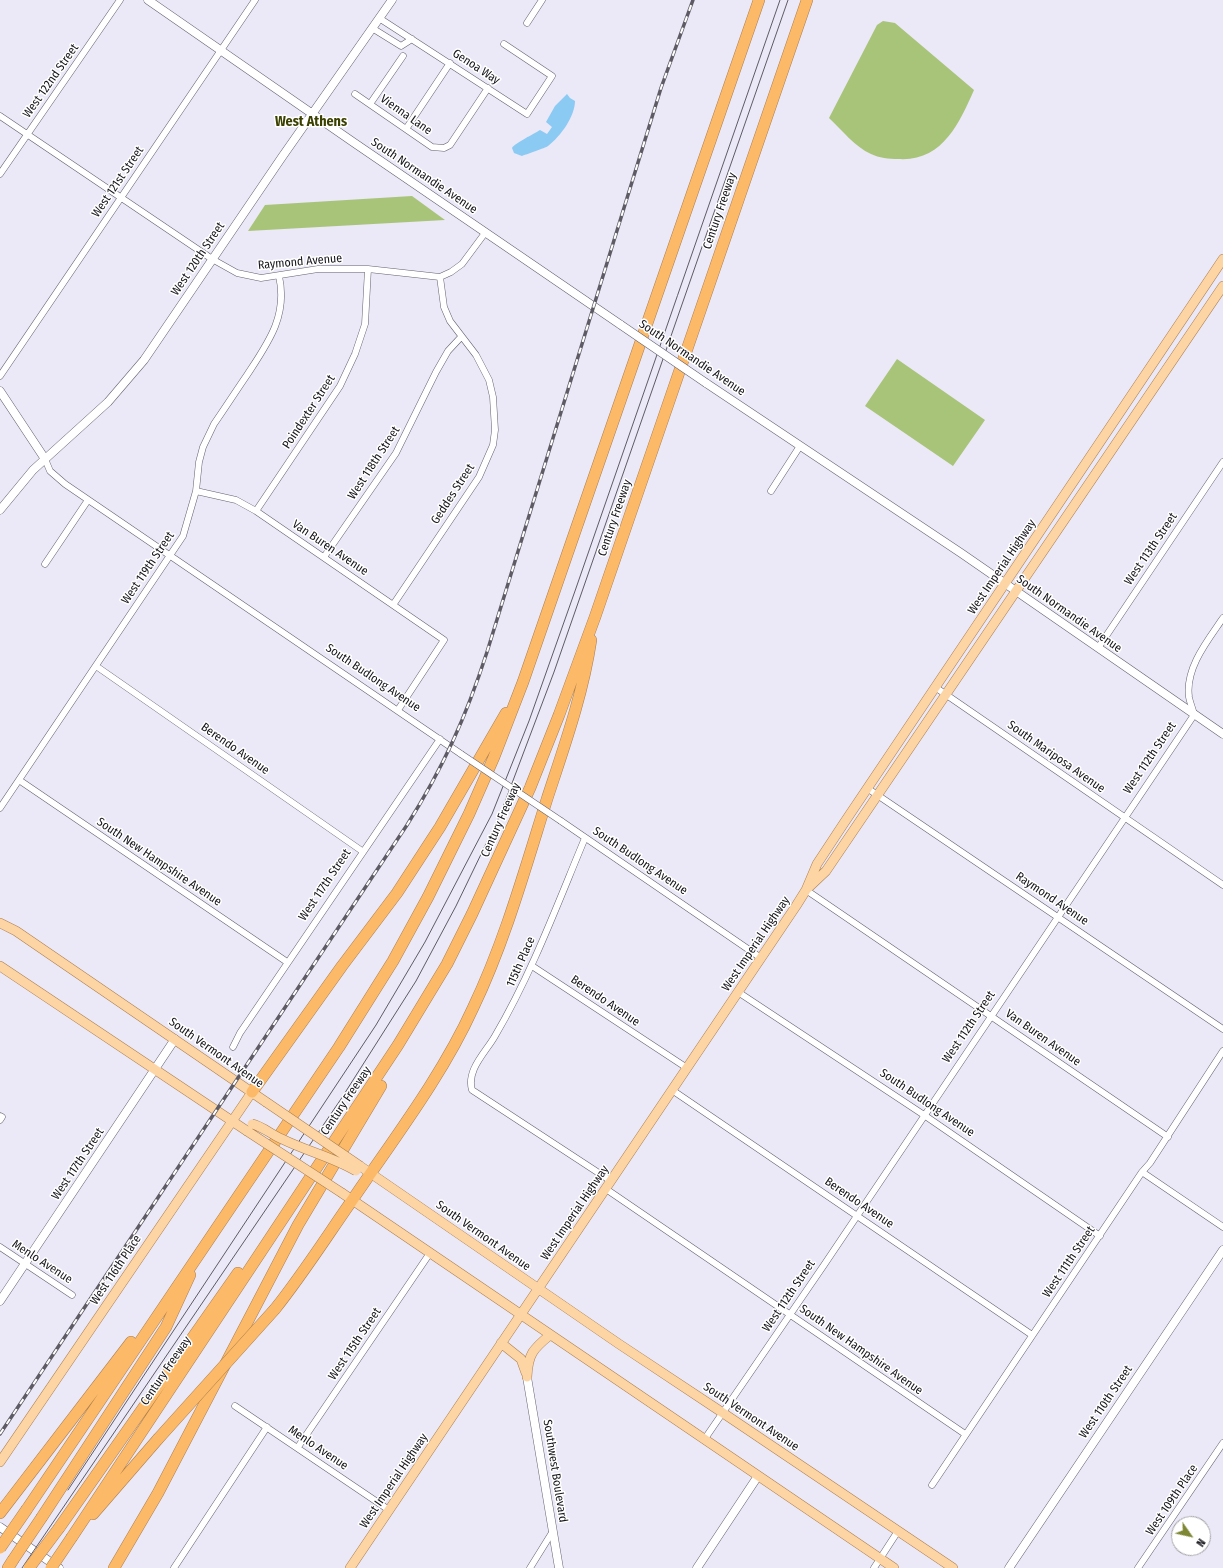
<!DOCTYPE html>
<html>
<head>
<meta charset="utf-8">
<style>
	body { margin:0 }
	#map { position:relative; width:1223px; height:1568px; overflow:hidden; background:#ebe8f7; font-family:"Fira Sans Condensed",sans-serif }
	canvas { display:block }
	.north { position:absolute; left:1171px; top:1516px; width:40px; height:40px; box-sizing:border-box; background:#fff; border:1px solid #a2a1a3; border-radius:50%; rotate:124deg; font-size:11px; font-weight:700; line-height:16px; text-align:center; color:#16141a }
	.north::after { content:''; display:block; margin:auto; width:14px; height:18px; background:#7e8734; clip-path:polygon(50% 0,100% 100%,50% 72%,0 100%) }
</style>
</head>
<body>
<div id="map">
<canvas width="1223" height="1568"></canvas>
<div class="north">N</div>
</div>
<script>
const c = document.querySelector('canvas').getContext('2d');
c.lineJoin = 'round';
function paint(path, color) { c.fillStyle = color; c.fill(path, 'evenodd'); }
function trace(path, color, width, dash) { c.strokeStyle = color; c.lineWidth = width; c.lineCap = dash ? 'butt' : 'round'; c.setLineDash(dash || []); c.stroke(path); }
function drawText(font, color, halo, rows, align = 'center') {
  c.font = font + ' "Fira Sans Condensed",sans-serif'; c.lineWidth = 3; c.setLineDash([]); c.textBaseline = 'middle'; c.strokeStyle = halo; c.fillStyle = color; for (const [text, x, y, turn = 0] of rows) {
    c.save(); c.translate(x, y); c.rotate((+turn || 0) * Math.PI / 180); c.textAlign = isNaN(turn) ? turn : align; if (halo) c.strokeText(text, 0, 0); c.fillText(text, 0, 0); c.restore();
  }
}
paint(new Path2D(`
	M883,21L895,23L974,90C959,124 942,162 898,159C889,159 879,158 871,154C855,147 842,130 829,118L877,25Z
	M412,196L445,220L248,231L265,205Z
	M897,359L985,420L953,466L865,406Z`), '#a8c479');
paint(new Path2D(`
	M567,94L570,98L575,101C575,116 561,136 548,146C545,148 527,154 522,156L514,153L512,148C515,143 534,134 540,130L547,134L552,127L546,122L555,106Z`), '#8bcaf3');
const street = new Path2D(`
	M379,18L527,114L552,76L504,44
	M527,23L542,0
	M372,28L401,46L412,39
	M355,94L432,147L444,148L450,145L488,88
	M370,104L403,56
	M0,116L212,259L237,273L261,278L318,269H368L440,277L451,272L462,264L485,233
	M406,129L450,63
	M0,174L120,0
	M0,376L255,0
	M45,459L50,471L65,484L461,754
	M196,491L236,500L256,511L444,640L398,710
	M771,491L800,446
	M256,511L340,386L355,354L365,324L368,269
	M324,557L396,453L436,372L448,351L461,337
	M45,564L88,500
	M393,605L479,477L493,445L495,430L493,397L489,380L476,355L450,321L444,307L440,277
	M1098,648L1223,462
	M96,666L362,851
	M935,687L1223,885
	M19,780L287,962
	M867,788L1223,1029
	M0,808L183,536L196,491L199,462L203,447L214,424C225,408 236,391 247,375C268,343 288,316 279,276
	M561,821L761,958
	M585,838C557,905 532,973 495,1036C486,1052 466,1070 472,1090L611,1181
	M806,890L1168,1137
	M532,966L687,1068
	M738,992L924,1115L1100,1236
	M233,1047L240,1033L440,739
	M672,1090L1032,1335
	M0,1116L2,1117L0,1120
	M1142,1172L1223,1227
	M606,1189L965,1434
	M0,1247L72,1295
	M235,1406L389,1510
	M704,1440L824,1265L1194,715C1193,709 1190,703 1189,697C1185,668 1208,640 1223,618
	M298,1447L430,1253
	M932,1485L1142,1172L1150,1163L1223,1051
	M174,1568L267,1427
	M530,1568L553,1531
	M874,1568L898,1531
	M1138,1568L1223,1443`);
const secondary = new Path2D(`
	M148,0L353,142L621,325
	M706,383L961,553L1223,734
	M0,391L45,459
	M0,510L33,470L108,402L144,360L282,157L392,0
	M0,1301L175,1039
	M527,1377L559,1568
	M0,1527L59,1568
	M697,1568L758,1476
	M1009,1568L1223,1250`);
const primary = new Path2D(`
	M808,888L826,871L1223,286
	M0,923L16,931L266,1102
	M0,966L247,1131
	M360,1166L619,1344L723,1413L953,1568
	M342,1193L894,1568
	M501,1343L521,1359L526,1373
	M527,1377C528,1354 533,1349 550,1335
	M0,1462L252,1092
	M350,1568L796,906L806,890L817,864L844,823L1223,259`);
const highway = new Path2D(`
	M252,1092L342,966L397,893L440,827L506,713
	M275,1309C303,1274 327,1236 353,1199C395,1137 442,1076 473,1008C505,941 525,869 547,799C564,747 583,694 591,640
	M27,1509L339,1047L393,961L428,897L469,814L494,757L523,682L759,0
	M0,1513L131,1342
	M93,1514L158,1439
	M42,1517L166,1327L190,1275
	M59,1528L238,1273
	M72,1537L398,1045L447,964L472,914L530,788L559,715L595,617L807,0
	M8,1568L13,1560
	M114,1568L158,1493L298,1225L381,1086`);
trace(street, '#64616e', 7);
trace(secondary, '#64616e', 9);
trace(primary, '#ac7f4d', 10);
trace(highway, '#ac7f4d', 12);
trace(street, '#fff', 6);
trace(secondary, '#fff', 8);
trace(primary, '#fdd5a4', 9);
trace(highway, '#fcb968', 11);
trace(new Path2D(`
	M68,1490L376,1025L425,942L492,814L529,721L575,591L780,0
	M22,1568L341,1099L416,981L456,906L500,815L554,672L788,0`), '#5e5b64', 1);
const rail = new Path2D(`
	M0,1434L407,825C443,768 466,717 487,652L661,88L693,0`);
trace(rail, '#5e5b64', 3.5);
trace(rail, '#fff', 2, [6]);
const streetBridge = new Path2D(`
	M461,754L561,821`);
const secondaryBridge = new Path2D(`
	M621,325L706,383`);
const primaryBridge = new Path2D(`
	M266,1102L360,1166
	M252,1124C262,1126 272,1135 282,1139C306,1151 333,1157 356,1171
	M247,1131L342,1193`);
const highwayBridge = new Path2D(`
	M158,1439L275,1309
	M0,1548L27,1509
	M13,1560L42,1517
	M29,1568L59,1528
	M51,1568L72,1537`);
trace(streetBridge, '#64616e', 7, []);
trace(secondaryBridge, '#64616e', 9, []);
trace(primaryBridge, '#ac7f4d', 10, []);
trace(highwayBridge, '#ac7f4d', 12, []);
trace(streetBridge, '#fff', 6);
trace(secondaryBridge, '#fff', 8);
trace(primaryBridge, '#fdd5a4', 9);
trace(highwayBridge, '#fcb968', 11);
drawText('12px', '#16141a', '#fff', [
	["Genoa Way",476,67,33],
	["West 122nd Street",51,81,-55],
	["Vienna Lane",406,115,35],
	["South Normandie Avenue",424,176,34],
	["West 121st Street",118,182,-56],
	["Century Freeway",720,211,-71],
	["West 120th Street",198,259,-56],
	["Raymond Avenue",300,262,-5],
	["South Normandie Avenue",692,358,34],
	["Poindexter Street",309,412,-57],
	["West 118th Street",374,463,-57],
	["Geddes Street",453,494,-57],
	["Century Freeway",615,518,-71],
	["Van Buren Avenue",330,548,34],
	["West 113th Street",1151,549,-56],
	["West Imperial Highway",1002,567,-56],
	["West 119th Street",148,568,-56],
	["South Normandie Avenue",1069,614,35],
	["South Budlong Avenue",373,678,34],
	["Berendo Avenue",235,749,35],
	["South Mariposa Avenue",1056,757,35],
	["West 112th Street",1150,758,-56],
	["Century Freeway",501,820,-66],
	["South Budlong Avenue",640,861,34],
	["South New Hampshire Avenue",159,862,34],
	["West 117th Street",325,885,-56],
	["Raymond Avenue",1052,899,34],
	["West Imperial Highway",756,944,-56],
	["115th Place",521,962,-66],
	["Berendo Avenue",605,1001,34],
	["West 112th Street",969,1027,-56],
	["Van Buren Avenue",1043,1038,35],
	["South Vermont Avenue",216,1053,35],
	["Century Freeway",346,1101,-56],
	["South Budlong Avenue",927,1103,34],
	["West 117th Street",78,1164,-56],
	["Berendo Avenue",859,1203,34],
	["West Imperial Highway",575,1213,-56],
	["South Vermont Avenue",483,1236,35],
	["Menlo Avenue",42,1262,33],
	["West 111th Street",1069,1262,-56],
	["West 116th Place",116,1270,-56],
	["West 112th Street",789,1296,-56],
	["West 115th Street",355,1344,-56],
	["South New Hampshire Avenue",861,1350,35],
	["Century Freeway",166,1371,-56],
	["West 110th Street",1106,1402,-56],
	["South Vermont Avenue",751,1417,34],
	["Menlo Avenue",318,1448,34],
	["Southwest Boulevard",555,1471,81],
	["West Imperial Highway",394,1481,-56],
	["West 109th Place",1172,1500,-56]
]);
drawText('bold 14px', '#3a4000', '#fff', [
	["West Athens",311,122]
]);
</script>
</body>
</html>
